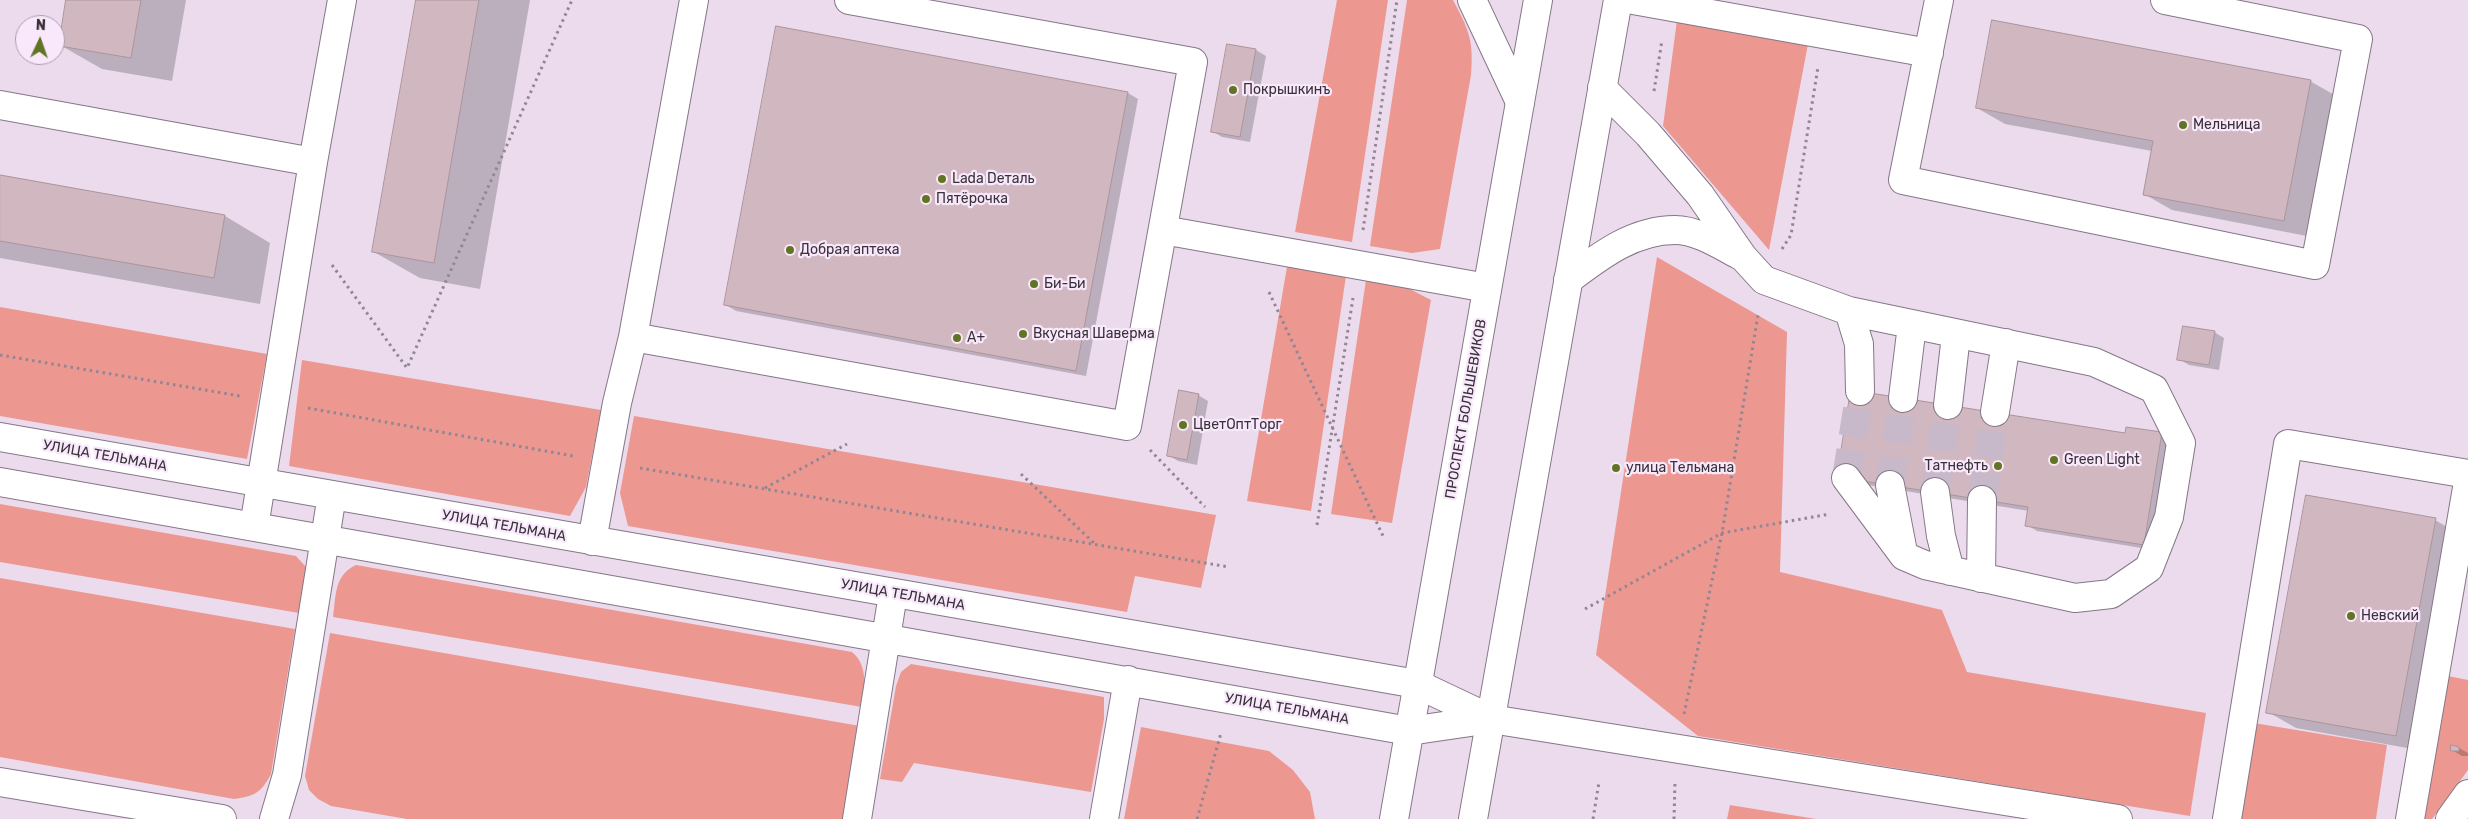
<!DOCTYPE html>
<html>
<head>
<meta charset="utf-8">
<style>
	body { margin:0 }
	#map { position:relative; width:2468px; height:819px; overflow:hidden; background:#ebdbed; font-family:Rubik,sans-serif }
	canvas { display:block }
	.north { position:absolute; left:15px; top:15px; width:50px; height:50px; box-sizing:border-box; background:#f9e8fb; border:1px solid #ab9fad; border-radius:50%; rotate:3deg; font-size:14px; font-weight:700; line-height:20px; text-align:center; color:#373138 }
	.north::after { content:''; display:block; margin:auto; width:18px; height:22px; background:#617423; clip-path:polygon(50% 0,100% 100%,50% 72%,0 100%) }
</style>
</head>
<body>
<div id="map">
<canvas width="2468" height="819"></canvas>
<div class="north">N</div>
</div>
<script>
const c = document.querySelector('canvas').getContext('2d');
c.lineJoin = 'round';
function paint(path, color) { c.fillStyle = color; c.fill(path, 'evenodd'); }
function trace(path, color, width, dash) { c.strokeStyle = color; c.lineWidth = width; c.lineCap = dash ? 'butt' : 'round'; c.setLineDash(dash || []); c.stroke(path); }
function drawText(font, color, halo, rows, align = 'center') {
  c.font = font + ' Rubik,sans-serif'; c.lineWidth = 4.5; c.setLineDash([]); c.textBaseline = 'middle'; c.strokeStyle = halo; c.fillStyle = color; for (const [text, x, y, turn = 0] of rows) {
    c.save(); c.translate(x, y); c.rotate((+turn || 0) * Math.PI / 180); c.textAlign = isNaN(turn) ? turn : align; if (halo) c.strokeText(text, 0, 0); c.fillText(text, 0, 0); c.restore();
  }
}
paint(new Path2D(`
	M1337,0H1388L1352,242L1295,232Z
	M1407,0H1453C1469,30 1474,41 1471,75L1440,249L1412,253L1370,246Z
	M1677,20L1808,44L1769,250L1663,126Z
	M1657,257L1787,332L1780,572L1942,610L1967,672L2206,713L2190,816L1698,736L1596,655Z
	M1287,267L1346,276L1311,511L1247,501Z
	M1366,280L1406,287L1431,300L1392,523L1331,514Z
	M0,307L267,354L247,459L0,416Z
	M302,360L601,410L586,487L570,516L289,466Z
	M634,416L1216,515L1201,588L1135,576L1127,612L628,526L620,493Z
	M0,504L296,556L306,567L299,613L0,562Z
	M356,565L852,652C869,666 864,688 862,707L333,617C336,596 334,575 356,565Z
	M0,578L295,629L271,774C261,793 255,796 234,799L0,757Z
	M330,633L860,726L845,819H407L331,806L318,799L309,790L305,776Z
	M911,664L1104,697V719L1091,792L914,763L902,782L880,779L896,686L901,672Z
	M2443,675L2468,680V770L2432,819H2418Z
	M2248,722L2387,745L2376,819H2232Z
	M1141,727L1269,751L1293,770L1310,792L1315,819H1124Z
	M1730,805L1816,819H1727Z`), '#ec9890');
paint(new Path2D(`
	M68,0H186L172,81L102,69L60,45Z
	M417,0H530L480,289L420,278L374,252Z
	M1256,50L1266,56L1250,142L1222,137L1212,131Z
	M2310,81L2338,97L2312,237L2172,210L2144,194L2152,151L2005,124L1977,108Z
	M1128,93L1138,99L1086,376L736,311L726,305Z
	M0,177L225,216L270,243L260,304L0,258Z
	M2214,332L2224,338L2219,370L2189,365L2179,359Z
	M1198,395L1208,401L1197,465L1178,461L1168,455Z
	M2126,434H2161L2171,439L2154,550L2037,531L2027,525L2029,511L1849,482Z
	M2435,520L2463,536L2424,751L2296,728L2268,712Z
	M2459,748L2468,753V756H2462L2452,750Z`), '#0003');
const building = new Path2D(`
	M66,0H141L131,58L59,46Z
	M416,0H479L434,263L372,252Z
	M1992,20L2311,80L2284,221L2143,195L2153,141L1976,108Z
	M776,26L1128,92L1076,371L724,305Z
	M1227,44L1256,49L1240,137L1211,132Z
	M0,175L225,215L214,278L0,241Z
	M2183,326L2215,331L2209,365L2177,360Z
	M1179,390L1199,394L1187,460L1167,456Z
	M1851,390L2125,433L2126,427L2162,432L2144,545L2025,526L2028,507L1837,477Z
	M2306,495L2436,518L2396,736L2266,713Z
	M2451,745L2459,747V751H2451Z`);
paint(building, '#d0b7c0');
trace(building, '#ab939b', 1);
trace(new Path2D(`
	M1846,478L1860,391
	M1890,485L1903,398
	M1935,492L1948,405
	M1982,500L1995,412`), '#c7b9c9', 28, [28, 14]);
const minor = new Path2D(`
	M1472,0L1520,102
	M1633,0L1929,53
	M1939,0L1903,180L2315,265L2358,39L2165,0
	M1602,88L1648,134L1700,195L1743,257L1764,280L1849,311L2094,362L2154,389L2181,443L2169,517L2149,568L2111,594L2075,598L1925,565L1904,556L1846,478
	M0,105L313,162
	M1163,230L1487,288
	M1568,280C1600,256 1633,230 1675,230C1697,230 1720,245 1739,255
	M1849,311L1859,344L1860,391
	M633,337L1127,426L1193,62L849,0
	M1903,398L1912,325
	M1948,405L1956,335
	M1995,412L2006,343
	M0,437L1417,684L1491,719L2118,819
	M0,482L1409,731L1491,719
	M1890,485L1902,547
	M1935,492L1941,536L1950,571
	M254,527L313,162L342,0
	M592,541L617,403L633,337L694,0
	M1981,578L1982,500
	M0,782L222,819
	M274,819L287,775L332,495
	M857,819L893,594
	M1104,819L1128,680
	M2227,819L2288,444L2468,474
	M2410,819L2468,482
	M2450,819L2468,794`);
const major = new Path2D(`
	M1394,819L1538,0
	M1473,819L1618,0`);
trace(minor, '#857787', 30);
trace(major, '#857787', 30);
trace(new Path2D(`
	M1654,91L1662,40
	M1363,230L1397,0
	M1782,249L1791,235L1818,67
	M332,265L407,368L572,0
	M1269,292L1383,536
	M0,355L240,396
	M308,408L573,456
	M1150,450L1205,507
	M640,468L1229,567
	M1021,474L1094,543
	M765,488L847,444
	M1317,525L1353,298
	M1585,609L1722,533L1830,514
	M1684,714L1722,533L1758,315
	M1197,819L1221,733
	M1593,819L1599,782
	M1674,819L1675,782`), '#918693', 3, [2.5, 4]);
trace(minor, '#fff', 28);
trace(major, '#fff', 28);
for (const [x, y, r, color] of [
	[1233,90,5,"#617423"],
	[2183,125,5,"#617423"],
	[942,179,5,"#617423"],
	[926,199,5,"#617423"],
	[790,250,5,"#617423"],
	[1034,284,5,"#617423"],
	[1023,334,5,"#617423"],
	[957,338,5,"#617423"],
	[1183,425,5,"#617423"],
	[2054,460,5,"#617423"],
	[1998,466,5,"#617423"],
	[1616,468,5,"#617423"],
	[2351,616,5,"#617423"]
]) { const dot = new Path2D(); dot.arc(x, y, r, 0, 2 * Math.PI); c.fillStyle = color; c.fill(dot); trace(dot, '#f9e8fb', 2); }
drawText('14px', '#373138', '#f9e8fb', [
	["Покрышкинъ",1243,90],
	["Мельница",2193,125],
	["Lada Dеталь",952,179],
	["Пятёрочка",936,199],
	["Добрая аптека",800,250],
	["Би-Би",1044,284],
	["Вкусная Шаверма",1033,334],
	["А+",967,338],
	["ЦветОптТорг",1193,425],
	["Green Light",2064,460],
	["Татнефть",1988,466,"right"],
	["улица Тельмана",1626,468],
	["Невский",2361,616]
], 'left');
drawText('14px', '#373138', '#f9e8fb', [
	["ПРОСПЕКТ БОЛЬШЕВИКОВ",1466,409,-80],
	["УЛИЦА ТЕЛЬМАНА",105,456,10],
	["УЛИЦА ТЕЛЬМАНА",504,526,10],
	["УЛИЦА ТЕЛЬМАНА",903,595,10],
	["УЛИЦА ТЕЛЬМАНА",1287,709,10]
]);
</script>
</body>
</html>
